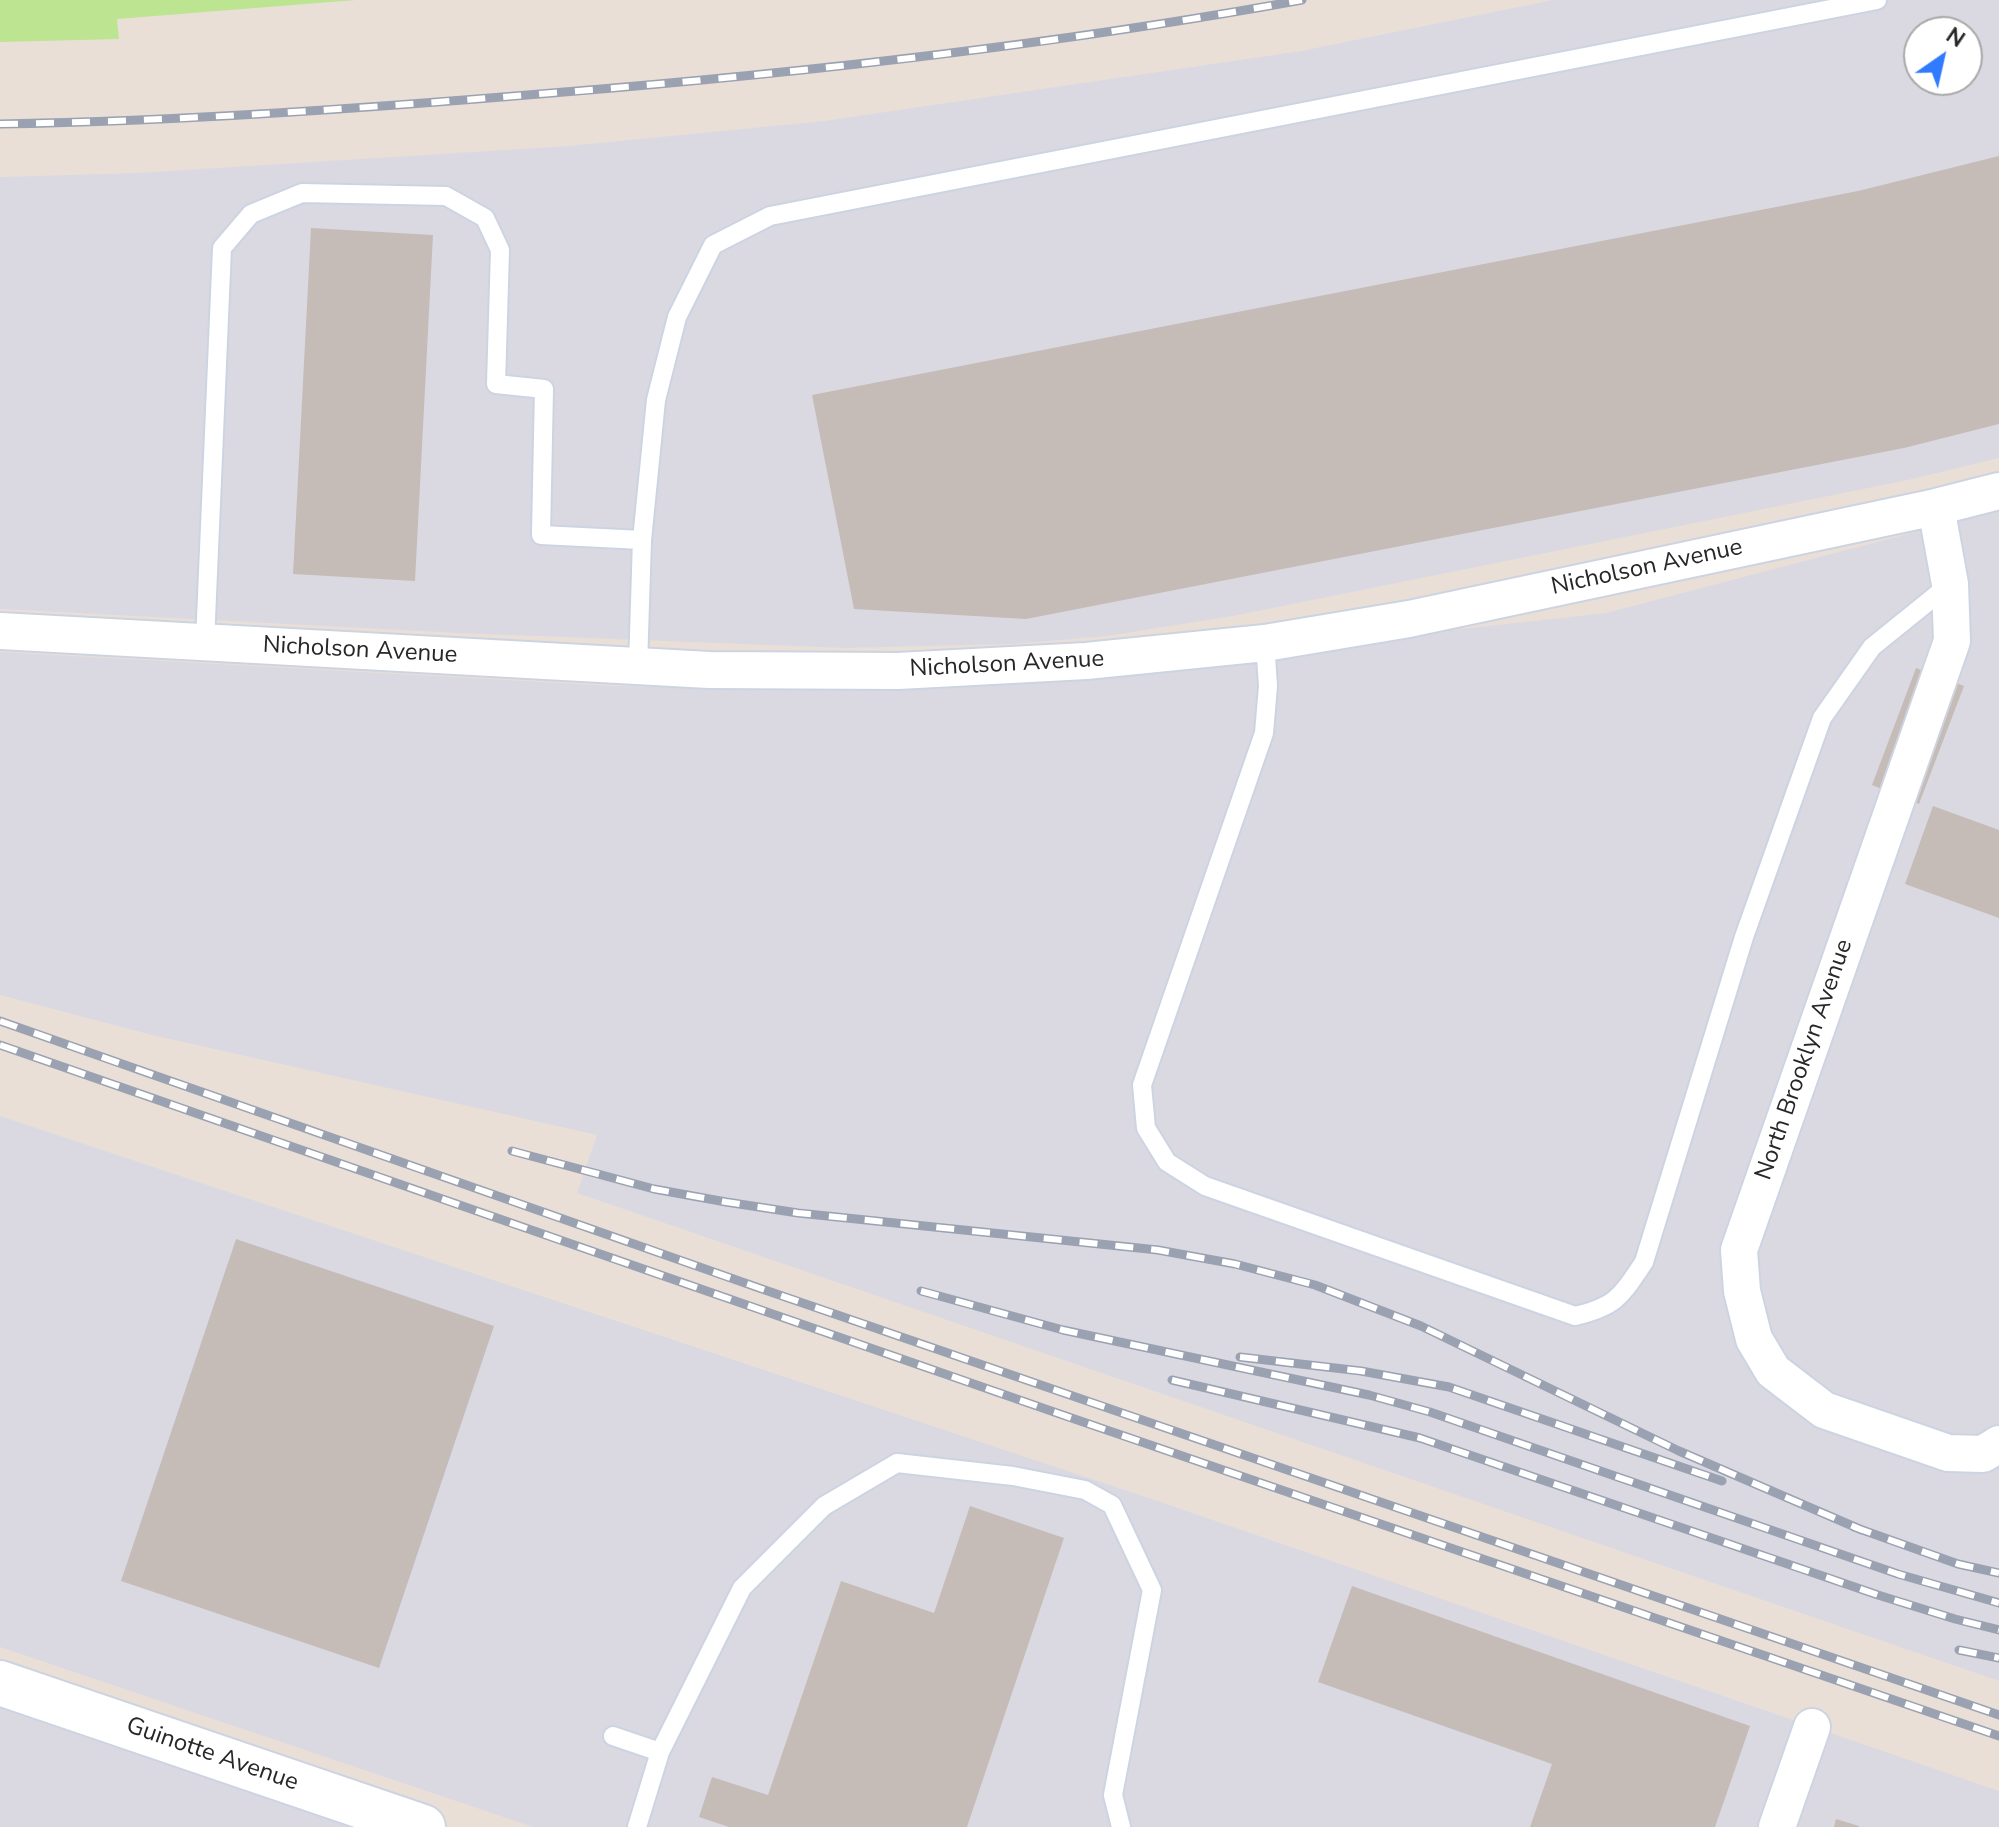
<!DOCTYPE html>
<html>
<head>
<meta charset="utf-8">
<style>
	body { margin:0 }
	#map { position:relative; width:1999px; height:1827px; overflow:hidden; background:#eadfd7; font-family:"Nunito Sans",sans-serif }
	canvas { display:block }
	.north { position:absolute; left:1903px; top:16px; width:80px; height:80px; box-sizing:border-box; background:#fff; border:2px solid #a9a9a9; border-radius:50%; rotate:34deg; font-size:22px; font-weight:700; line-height:32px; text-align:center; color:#272727 }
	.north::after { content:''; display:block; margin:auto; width:28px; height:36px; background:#307bff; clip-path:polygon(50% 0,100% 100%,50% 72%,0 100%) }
</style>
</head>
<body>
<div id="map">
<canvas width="1999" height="1827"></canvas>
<div class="north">N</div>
</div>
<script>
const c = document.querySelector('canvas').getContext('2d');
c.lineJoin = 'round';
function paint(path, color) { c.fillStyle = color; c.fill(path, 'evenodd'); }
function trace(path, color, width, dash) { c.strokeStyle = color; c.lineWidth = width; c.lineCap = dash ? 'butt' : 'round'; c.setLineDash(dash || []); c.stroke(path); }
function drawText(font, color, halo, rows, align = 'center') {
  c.font = font + ' "Nunito Sans",sans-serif'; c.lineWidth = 7; c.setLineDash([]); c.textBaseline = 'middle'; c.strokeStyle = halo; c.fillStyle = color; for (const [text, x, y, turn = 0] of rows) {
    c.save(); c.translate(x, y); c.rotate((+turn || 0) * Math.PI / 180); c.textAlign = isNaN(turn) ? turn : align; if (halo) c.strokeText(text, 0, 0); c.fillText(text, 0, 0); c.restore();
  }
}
paint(new Path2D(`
	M1553,0H1999V458L1908,480L1233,616L1107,636L1012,644L845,648L459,633L0,609V177L136,173L568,146L824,121L1301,51ZM1919,32H1967V80H1919Z
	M1999,510V1681L577,1193L597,1135L152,1035L0,995V652L616,686L807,690L1006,679L1606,613Z
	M0,1116L1146,1497L1999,1791V1827H533L0,1647Z
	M0,1705L358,1827H0Z`), '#dad9e2');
paint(new Path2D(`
	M0,0H356L117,19L119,39L0,42Z`), '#bce491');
paint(new Path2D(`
	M1999,156V424L1904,448L1026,619L854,609L812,395L1858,191Z
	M311,228L433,235L415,581L293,574Z
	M1916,668L1964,686L1919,804L1872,785Z
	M1933,806L1999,830V918L1905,884Z
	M236,1239L494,1326L379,1668L121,1581Z
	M970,1506L1064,1538L967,1827H729L699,1817L712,1777L768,1795L841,1581L934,1613Z
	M1352,1586L1750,1726L1715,1827H1530L1552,1764L1318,1682Z
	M1836,1819L1859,1826V1827H1834Z`), '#c5bcb7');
const service = new Path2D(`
	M205,642L222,248L251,214L302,193L446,196L485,218L500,250L496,384L544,389L541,535L642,540
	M1265,643L1268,686L1264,733L1142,1085L1146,1128L1167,1162L1205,1186L1575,1316C1617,1306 1621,1296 1644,1262L1744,937L1822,718L1872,647L1950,584
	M638,666L642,540L656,400L677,317L713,245L770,216L1877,0
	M613,1736L660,1752L637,1827
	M660,1752L742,1588L824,1506L897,1463L1013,1476L1085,1490L1112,1505L1152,1590L1113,1795L1121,1827`);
const minor = new Path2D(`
	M1936,507L1950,584L1952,641L1739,1250L1742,1291L1754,1339L1773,1371L1824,1410L1948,1453L1983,1454L1999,1444
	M0,631L709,670L898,671L1086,661L1265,643L1409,619L1936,507L1999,491
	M1777,1827L1812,1727`);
const tertiary = new Path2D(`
	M0,1683L423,1827`);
trace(service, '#cdd4e1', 22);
trace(minor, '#cdd4e1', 40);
trace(tertiary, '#cdd4e1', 48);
trace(service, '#fff', 18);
trace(minor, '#fff', 36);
trace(tertiary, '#fff', 44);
const rail = new Path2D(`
	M0,124C184,121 368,108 552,93C803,73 1054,45 1302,0
	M0,1021L762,1289L1999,1715
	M0,1045L1057,1413L1999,1736
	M512,1151L654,1189L726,1202L798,1213L1158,1250L1235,1264L1315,1285L1421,1326L1679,1451L1862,1530
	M921,1291L1063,1330L1369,1395L1430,1412L1898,1574L1999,1603
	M1240,1357L1361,1371L1449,1387L1722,1481
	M1172,1380L1420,1438L1878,1595L1955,1619L1999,1630
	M1854,1527L1958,1564L1999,1573
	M1959,1650L1999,1658`);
trace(rail, '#9aa2b2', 9);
trace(rail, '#fff', 6, [18]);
drawText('24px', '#272727', '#fff', [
	["Nicholson Avenue",1647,568,-12],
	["Nicholson Avenue",360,651,3],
	["Nicholson Avenue",1007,665,-3],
	["North Brooklyn Avenue",1805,1060,-71],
	["Guinotte Avenue",212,1755,19]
]);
</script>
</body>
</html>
